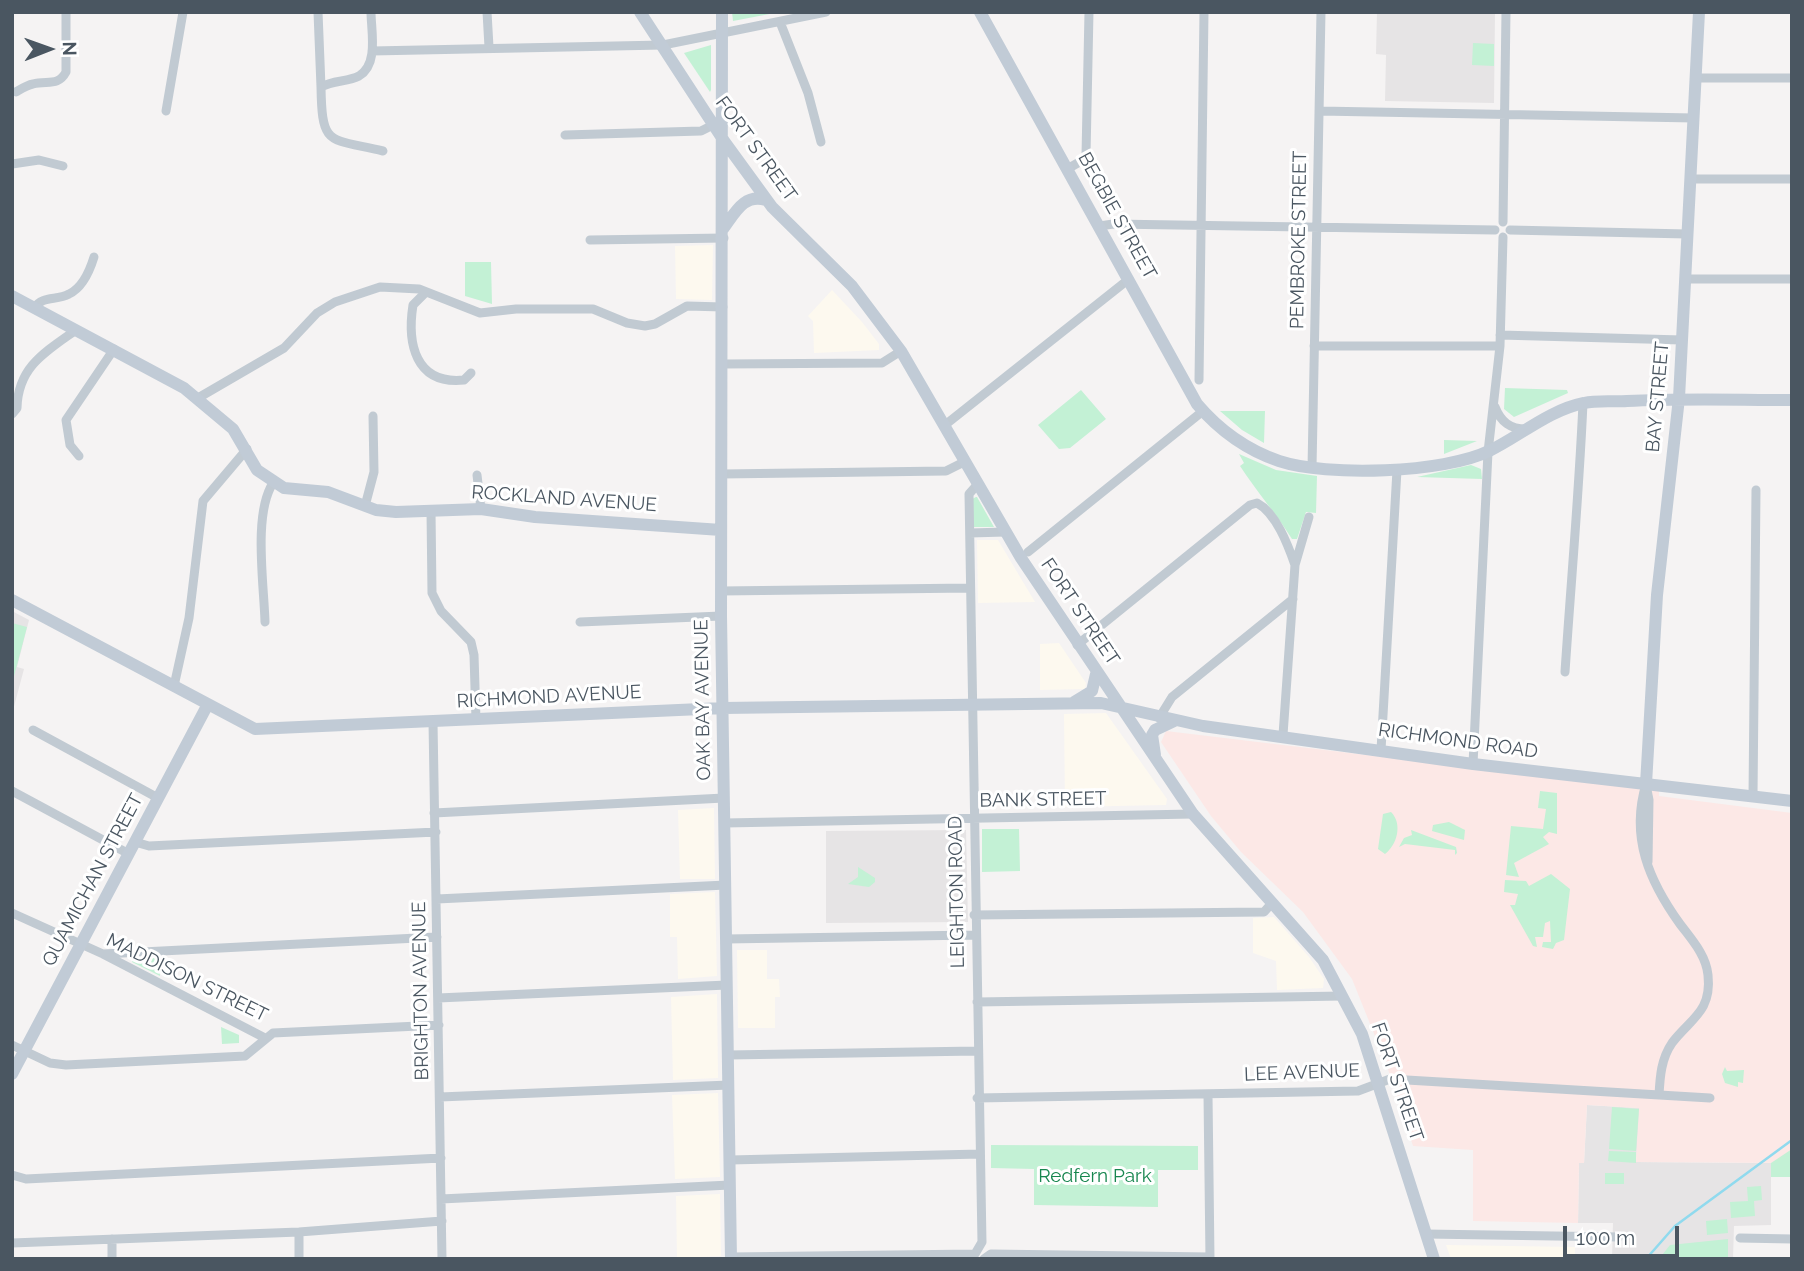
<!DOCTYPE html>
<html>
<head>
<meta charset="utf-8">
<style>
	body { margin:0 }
	#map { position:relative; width:1804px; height:1271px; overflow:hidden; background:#f5f3f3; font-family:Raleway,sans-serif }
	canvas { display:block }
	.frame { position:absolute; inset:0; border:14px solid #4a5661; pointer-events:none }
	.north { position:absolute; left:14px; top:14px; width:70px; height:70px; -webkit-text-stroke:5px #fff; paint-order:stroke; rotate:89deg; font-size:19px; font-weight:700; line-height:28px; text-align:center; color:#4a5661 }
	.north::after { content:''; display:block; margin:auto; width:24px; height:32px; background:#4a5661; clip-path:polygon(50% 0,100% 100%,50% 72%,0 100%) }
	.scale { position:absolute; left:1563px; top:1226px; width:116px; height:32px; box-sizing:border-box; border:4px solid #4a5661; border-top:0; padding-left:9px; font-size:21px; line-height:24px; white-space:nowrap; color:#4a5661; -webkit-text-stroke:5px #fff; paint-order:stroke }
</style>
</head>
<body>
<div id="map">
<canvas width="1804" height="1271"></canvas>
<div class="frame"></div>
<div class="north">N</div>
<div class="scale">100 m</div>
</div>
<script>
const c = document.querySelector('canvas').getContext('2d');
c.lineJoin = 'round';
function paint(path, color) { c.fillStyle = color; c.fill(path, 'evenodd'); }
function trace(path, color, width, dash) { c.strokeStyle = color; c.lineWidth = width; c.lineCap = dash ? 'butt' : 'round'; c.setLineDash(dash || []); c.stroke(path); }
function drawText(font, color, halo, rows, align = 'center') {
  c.font = font + ' Raleway,sans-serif'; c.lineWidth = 6; c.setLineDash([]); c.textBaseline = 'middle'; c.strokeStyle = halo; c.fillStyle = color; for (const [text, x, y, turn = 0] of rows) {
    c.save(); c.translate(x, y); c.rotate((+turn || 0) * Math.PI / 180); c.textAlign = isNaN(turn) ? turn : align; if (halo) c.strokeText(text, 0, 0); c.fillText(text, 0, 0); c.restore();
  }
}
paint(new Path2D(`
	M713,245L712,300L676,299L675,246Z
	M832,290L862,322L879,344V350L814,353L813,321L808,316Z
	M977,540H998L1035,602L978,603Z
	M1059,643L1086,683L1085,689L1040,690V644Z
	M1106,713L1167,799L1166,805L1065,807L1064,714Z
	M714,808L715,879H680L678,810Z
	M715,892L717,976L678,979L677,937H670V894Z
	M1274,917L1309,957L1324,979L1323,988L1277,990L1276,961L1253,953V918Z
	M737,950H767V979H779L780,997H775V1028H738Z
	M717,994L718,1078L673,1080L671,997Z
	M718,1093L720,1177L675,1179L672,1095Z
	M720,1194L721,1256L677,1258L676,1196Z
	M1446,1245L1575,1247V1259H1451Z`), '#fdf9ef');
paint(new Path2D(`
	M1377,12H1495L1494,103L1385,101L1386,55L1376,54Z
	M12,611L29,620L17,667L24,669L12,714Z
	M966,830L968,922L826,923V831Z
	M1587,1105L1640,1108L1636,1162L1771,1163V1225L1734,1226L1733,1259H1612L1613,1223H1578L1579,1163H1584Z`), '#e6e4e5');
paint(new Path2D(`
	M1166,731L1659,790V796L1792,813V1163L1636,1162L1639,1108L1587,1105L1584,1163H1579L1578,1223L1473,1221V1150L1413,1146L1387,1066L1352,979L1303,912L1241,852L1211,816L1161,742Z`), '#fce8e6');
paint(new Path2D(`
	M732,12H780L733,21Z
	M1473,43L1494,44V66L1472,65Z
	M711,45V90L710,92L684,53Z
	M465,262H491L492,304L465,296Z
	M1505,388L1567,390L1568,393L1514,417L1504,409Z
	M1081,390L1106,419L1070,448L1059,449L1038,425Z
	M1220,411H1265L1264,443L1242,430Z
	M1444,440L1477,441L1444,454Z
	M1239,454L1276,470L1317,476L1316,513L1306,512L1297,539H1292C1275,512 1257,492 1240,466L1244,463Z
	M1471,465L1481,469L1482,479L1417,477Z
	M976,497H977L994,527H973L972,499Z
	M12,623L27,627L12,684Z
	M1540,791L1557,793V834L1549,832L1543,837L1549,844L1514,863L1519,877L1506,875L1511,826L1543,829L1546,809L1538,808Z
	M1391,812C1403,824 1397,845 1385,854L1378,849L1383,814Z
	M1449,822L1465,830L1464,840L1432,831L1433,825Z
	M982,829H1019L1020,871L982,872Z
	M1411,830L1456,847L1457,853L1455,855V850L1405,844L1399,847L1404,838L1412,835Z
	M858,867L875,878V882L869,887L848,884L858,877Z
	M1551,874L1570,889L1564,940L1556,943L1553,949L1542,947L1543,942H1551L1550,921L1545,923L1543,937H1535L1537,947L1533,946L1510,905H1515L1518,894L1504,892L1505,880L1526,881L1529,886Z
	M159,958L160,976L132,962L133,959Z
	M221,1027L239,1035V1043L222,1044Z
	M1725,1067L1727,1071L1744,1070L1743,1083L1738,1082V1087L1725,1083L1722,1074Z
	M1612,1107L1639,1109L1636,1151L1609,1149Z
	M991,1145L1198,1146V1170H1158V1207L1034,1205V1169L991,1168Z
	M1792,1149V1177H1771V1163Z
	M1609,1151L1636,1152V1163L1608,1161Z
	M1605,1173H1624V1184H1605Z
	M1761,1186L1762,1200L1754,1201L1755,1216L1731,1218L1730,1202L1748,1201L1747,1187Z
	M1727,1219L1728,1233L1707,1235L1706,1221Z
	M1728,1239V1259H1659L1670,1245Z`), '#c3f1d5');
trace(new Path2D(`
	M1646,1259L1675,1226L1792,1140`), '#90daee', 2.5);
trace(new Path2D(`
	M318,12L321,87
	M371,12C371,31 379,64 359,76C348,82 333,80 321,87C322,147 328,138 383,151
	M487,12L489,47
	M780,22L808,93L821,142
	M372,51L663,45L826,12
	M1696,78H1792
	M16,92C21,89 27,85 33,84C47,80 58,87 66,72V12
	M166,111L183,12
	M1320,111L1694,118
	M565,135L701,131L713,125
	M12,164L39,160L63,166
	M1069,168L1083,160L1086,155L1089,12
	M1691,179H1792
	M1503,222L1506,12
	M1100,226L1113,224L1495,230
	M1510,230L1687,234
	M590,240L724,238
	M1685,279H1792
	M425,293L413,305C407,343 415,385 464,380L471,373
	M34,308C43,295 56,301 69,294C82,288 90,270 94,257
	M1500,335L1682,340
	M1314,346H1500
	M722,364L882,363L901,351
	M1199,380L1204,12
	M198,398L284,348L317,313L335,302L380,287L419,289L480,313L516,309H593L627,323L645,326L655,324L687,306L723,307
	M1495,407C1501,422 1510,429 1526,429
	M12,414L17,408C18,367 45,352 76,330
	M945,425L1129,279
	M79,456L70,445L66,420L114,349
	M1312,468L1321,12
	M722,474L946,471L964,462
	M477,475L481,509
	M365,506L374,472L373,416
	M431,511L432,593L441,611L471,642L474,655L476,720
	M970,533L1005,532
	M1028,552L1203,411
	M721,591L970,588
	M265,622C264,584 253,514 273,483
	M580,622L721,616
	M1077,645L1250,505L1257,503C1276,513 1288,545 1295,565
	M1565,672C1571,582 1579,493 1583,403
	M174,686L189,618L203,501L247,449
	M1159,718L1172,697L1293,599
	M433,722L442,1259
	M33,730L158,798
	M1283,735L1295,565L1309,517
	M1381,750L1397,470
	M1473,764L1488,452L1500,346L1503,237
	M1646,784C1630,837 1649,881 1680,924C1692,940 1706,955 1708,975C1712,1012 1690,1019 1672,1043C1661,1059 1660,1077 1659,1095
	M1646,785L1649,800L1648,862
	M12,791L129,854
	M1753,796L1756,490
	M434,813L724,798
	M725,823L1193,814
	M135,842L149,846L436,832
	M437,899L726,885
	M12,913L103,954L265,1038
	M974,915L1264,912L1272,903
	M726,939L975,935
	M103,954L437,937
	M438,998L727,985
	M977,1002L1343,996
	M12,1045L50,1063L66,1065L245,1056L273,1033L439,1025
	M728,1055L977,1051
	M1208,1095L1210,1259
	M440,1097L729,1085
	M977,1098L1358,1091L1390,1079L1710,1098
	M730,1160L980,1154
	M12,1175L26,1179L441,1158
	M441,1199L730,1185
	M299,1232V1259
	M1426,1234L1619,1237
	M1740,1238L1792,1239
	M112,1239V1259
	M12,1243L299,1232L442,1221
	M731,1257L975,1254L982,1242L969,494L977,485
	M984,1259L991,1254L1210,1257`), '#c1cad2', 9);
trace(new Path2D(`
	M640,12L724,141L772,207L852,286L901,351L1021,558L1193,814L1323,960L1362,1034L1434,1259
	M722,12L721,616L731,1259
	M980,12L1197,404C1219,430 1247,450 1279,461C1327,477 1444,473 1489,451C1520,436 1549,410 1584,403C1597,400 1613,402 1627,401C1682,398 1736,400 1792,400
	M723,229C735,213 744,193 766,200
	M12,296L184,388L233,429L257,470L284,488L328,492L376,510L396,512L481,509L535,517L721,530
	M12,600L255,729L723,708L1101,703L1203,726L1473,764L1792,801
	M1074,702L1092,691L1096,674
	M1155,755L1152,735L1155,730L1174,721
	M1646,784L1657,595L1679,398L1699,12
	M12,1074L208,704`), '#c1cbd6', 12);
drawText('19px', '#4a5661', '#fff', [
	["FORT STREET",756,149,54],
	["BEGBIE STREET",1117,216,61],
	["PEMBROKE STREET",1299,240,-89],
	["BAY STREET",1658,397,-85],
	["ROCKLAND AVENUE",564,499,4],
	["FORT STREET",1080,612,56],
	["RICHMOND AVENUE",549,697,-3],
	["OAK BAY AVENUE",703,700,-91],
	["RICHMOND ROAD",1458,741,8],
	["BANK STREET",1043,800,-1],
	["QUAMICHAN STREET",93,880,-62],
	["LEIGHTON ROAD",957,892,-91],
	["MADDISON STREET",187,978,26],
	["BRIGHTON AVENUE",421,991,-91],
	["LEE AVENUE",1302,1073,-2],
	["FORT STREET",1397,1082,71]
]);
drawText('19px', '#17864f', '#fff', [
	["Redfern Park",1095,1176]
]);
</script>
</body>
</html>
